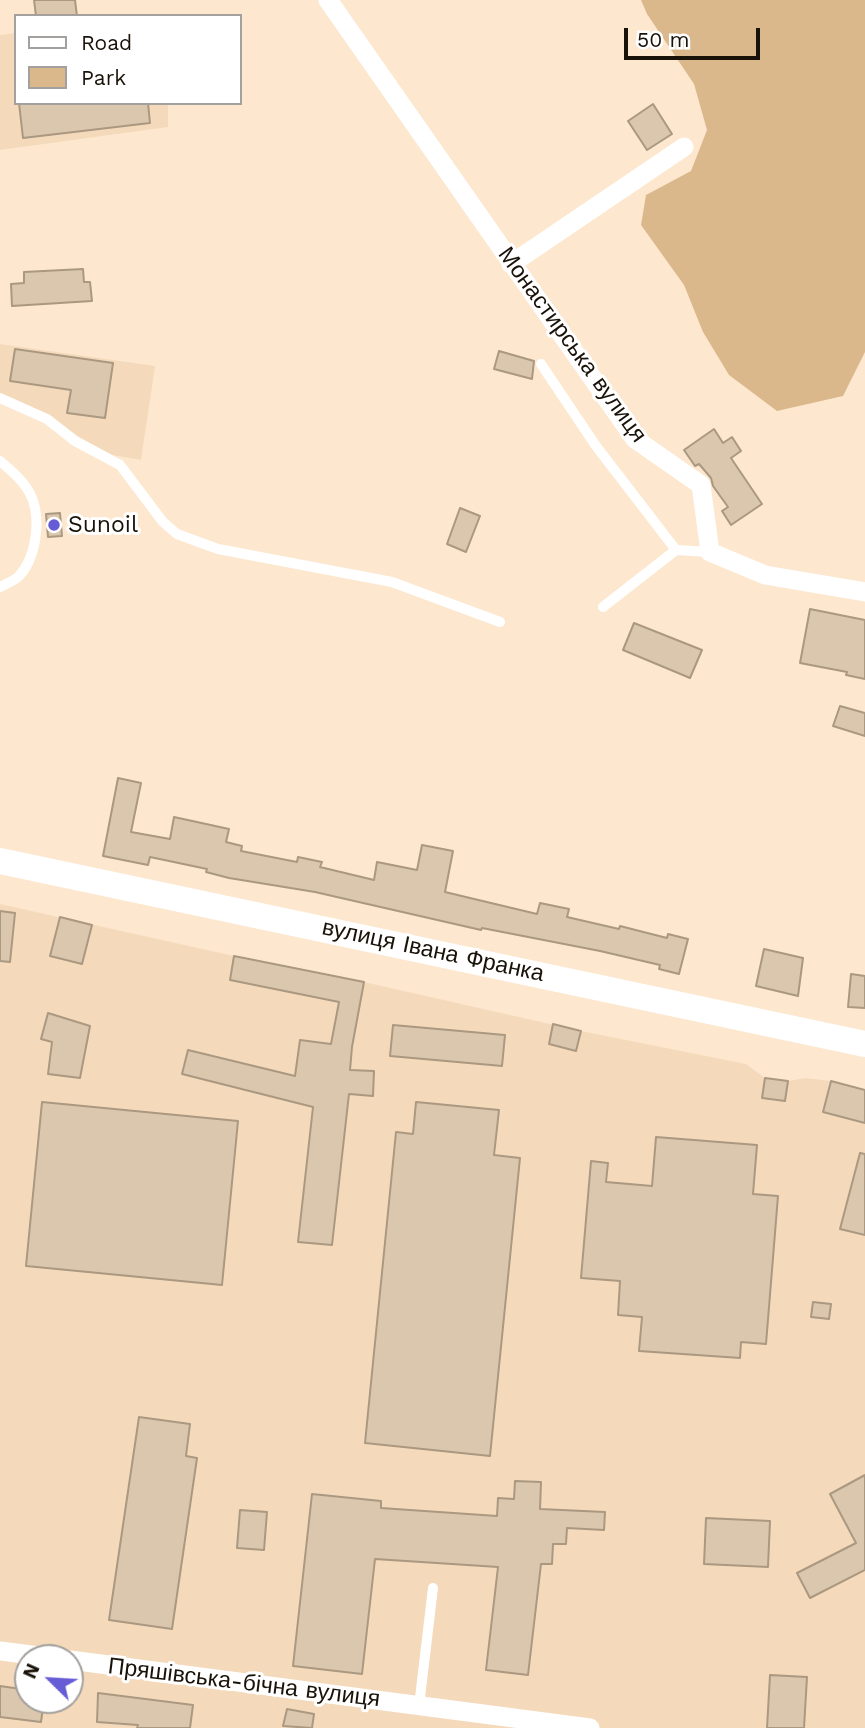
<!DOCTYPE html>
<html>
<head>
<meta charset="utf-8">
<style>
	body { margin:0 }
	#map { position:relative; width:865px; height:1728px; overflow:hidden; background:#fde8cf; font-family:"Work Sans",sans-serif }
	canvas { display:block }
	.legend { position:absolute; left:14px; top:14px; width:228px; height:91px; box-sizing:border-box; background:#fff; border:2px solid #a3a09d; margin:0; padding:9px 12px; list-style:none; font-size:21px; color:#191209 }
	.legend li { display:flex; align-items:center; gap:14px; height:35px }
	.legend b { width:35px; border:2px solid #a3a09d }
	.north { position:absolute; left:14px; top:1644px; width:70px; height:70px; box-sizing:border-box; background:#fff; border:2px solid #a3a09d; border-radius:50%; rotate:294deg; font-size:19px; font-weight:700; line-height:28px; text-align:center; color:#191209 }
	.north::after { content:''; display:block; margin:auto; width:24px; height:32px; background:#665cd5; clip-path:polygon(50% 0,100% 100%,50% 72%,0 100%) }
	.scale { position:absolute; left:624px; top:28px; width:136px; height:32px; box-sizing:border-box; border:4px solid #191209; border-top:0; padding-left:9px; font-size:21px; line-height:24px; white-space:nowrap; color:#191209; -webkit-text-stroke:5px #fff; paint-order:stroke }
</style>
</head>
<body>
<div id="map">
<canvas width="865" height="1728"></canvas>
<ul class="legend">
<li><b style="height:9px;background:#fff"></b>Road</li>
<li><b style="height:19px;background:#dbb88c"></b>Park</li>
</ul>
<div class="north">N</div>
<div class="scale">50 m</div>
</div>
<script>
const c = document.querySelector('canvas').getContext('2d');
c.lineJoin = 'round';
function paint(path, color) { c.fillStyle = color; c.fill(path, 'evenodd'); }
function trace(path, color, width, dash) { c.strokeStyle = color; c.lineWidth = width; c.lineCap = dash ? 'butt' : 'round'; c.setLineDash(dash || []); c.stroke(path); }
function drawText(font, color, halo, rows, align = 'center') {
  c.font = font + ' "Work Sans",sans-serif'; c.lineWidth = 6; c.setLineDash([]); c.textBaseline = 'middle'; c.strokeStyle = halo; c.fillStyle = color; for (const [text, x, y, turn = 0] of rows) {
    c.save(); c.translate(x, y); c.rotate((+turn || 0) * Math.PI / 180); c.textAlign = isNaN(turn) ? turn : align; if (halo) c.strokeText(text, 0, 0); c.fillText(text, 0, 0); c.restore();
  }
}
paint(new Path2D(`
	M16,33V103H168V127L0,150V35Z
	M0,344L155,366L141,460L112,455L79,437L51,416L0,394Z
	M0,904L234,956L364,982L581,1031L746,1064L765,1078L788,1081L805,1078L831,1081L865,1090V1728H0ZM28,1658H70V1700H28Z`), '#f4dabb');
paint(new Path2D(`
	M641,0H865V352L843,396L777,411L729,375L703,332L684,285L641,225L646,195L691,171L707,130L694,84L647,14Z`), '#dbb88c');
const building = new Path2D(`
	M34,0H75L77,16H36Z
	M19,103H148L150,123L23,138Z
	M653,104L672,134L647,150L628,121Z
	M83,269L84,282H90L92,301L12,306L11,284L24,283V272Z
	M15,349L113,363L105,418L67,413L71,390L10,381Z
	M499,351L534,361L532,379L494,369Z
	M714,429L723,443L732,437L741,451L731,458L762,504L731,525L722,511L728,507L713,486L711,478L699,464L695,466L684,450Z
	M460,508L480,516L466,552L447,544Z
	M60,513L62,536L48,537L46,514Z
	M810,609L865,620V679L846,675L847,672L800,663Z
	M634,623L702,650L690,678L623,650Z
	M840,706L865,713V736L833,726Z
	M118,778L141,783L131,832L170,839L174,817L229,829L226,842L242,846L241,851L297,862L298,857L322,862L320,867L374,880L377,862L417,870L422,845L453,851L445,892L537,914L540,903L569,909L567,917L619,929L620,926L667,938L668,934L688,939L679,974L659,969L660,965L600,951L482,928L481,930L315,892L229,878L206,872L207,869L150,857L148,865L103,856Z
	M0,911L15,913L10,962L0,961Z
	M60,917L92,925L82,964L50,956Z
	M764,949L803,958L798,996L756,986Z
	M234,956L364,982L352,1047L350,1070L374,1071L373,1096L349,1094L332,1245L298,1242L313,1107L182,1074L188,1050L295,1076L300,1040L331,1044L339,1002L230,980Z
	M851,974L865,976V1008L848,1007Z
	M48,1013L90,1026L80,1078L48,1074L52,1042L41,1039Z
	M553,1024L581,1031L576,1051L549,1044Z
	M393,1025L505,1035L502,1066L390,1056Z
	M765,1078L788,1081L785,1101L762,1098Z
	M831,1081L865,1090V1123L823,1112Z
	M42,1102L238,1121L222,1285L26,1266Z
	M416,1102L499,1110L494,1155L520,1158L490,1456L365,1443L396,1132L413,1134Z
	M656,1137L757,1145L753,1194L778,1196L766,1344L741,1342L740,1358L639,1351L642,1317L618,1315L620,1281L581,1278L591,1161L608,1163L606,1182L652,1186Z
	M860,1153L865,1154V1235L840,1229Z
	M813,1302L831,1304L829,1319L811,1317Z
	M139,1417L190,1424L186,1456L197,1458L172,1629L109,1620Z
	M865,1475V1570L810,1598L797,1573L856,1543L830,1494Z
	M515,1481L541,1482L540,1509L605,1512L604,1530L567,1528L566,1544H553L552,1564H541L528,1675L486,1670L498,1567L375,1559L362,1674L293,1666L312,1494L381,1501V1508L497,1516L498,1498L514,1499Z
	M240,1510L267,1512L264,1550L237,1548Z
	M706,1518L770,1521L768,1567L704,1564Z
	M770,1675L807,1677L804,1728H767Z
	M0,1686L28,1690V1700H44L41,1722L0,1717Z
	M98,1693L193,1705L190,1728H137L138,1725L97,1722Z
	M287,1709L314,1714L312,1728L283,1726Z`);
paint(building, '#dbc7ae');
trace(building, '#ab9881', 2);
trace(new Path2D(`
	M541,364L596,446L676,550L710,552
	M0,398L47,419L75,441L120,465L163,522L177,534L218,549L392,582L500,622
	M0,461C12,471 26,483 32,498C41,521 36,558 19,576C14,581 6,584 0,587
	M603,607L676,550
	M419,1706L433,1588`), '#fff', 10);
trace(new Path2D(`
	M328,0L635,439L701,485L710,552L765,575L865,592
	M511,264L684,147
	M0,1651L55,1658
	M70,1660L590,1728`), '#fff', 19);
trace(new Path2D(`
	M0,861L865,1044`), '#fff', 26);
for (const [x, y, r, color] of [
	[54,525,7,"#665cd5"]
]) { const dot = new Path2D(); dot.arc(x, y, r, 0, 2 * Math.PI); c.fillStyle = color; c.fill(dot); trace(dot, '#fff', 2.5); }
drawText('23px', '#191209', '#fff', [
	["Монастирська вулиця",572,345,54],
	["вулиця Івана Франка",433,951,12],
	["Пряшівська-бічна вулиця",244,1683,7]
]);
drawText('23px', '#191209', '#fff', [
	["Sunoil",68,525]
], 'left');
</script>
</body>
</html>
